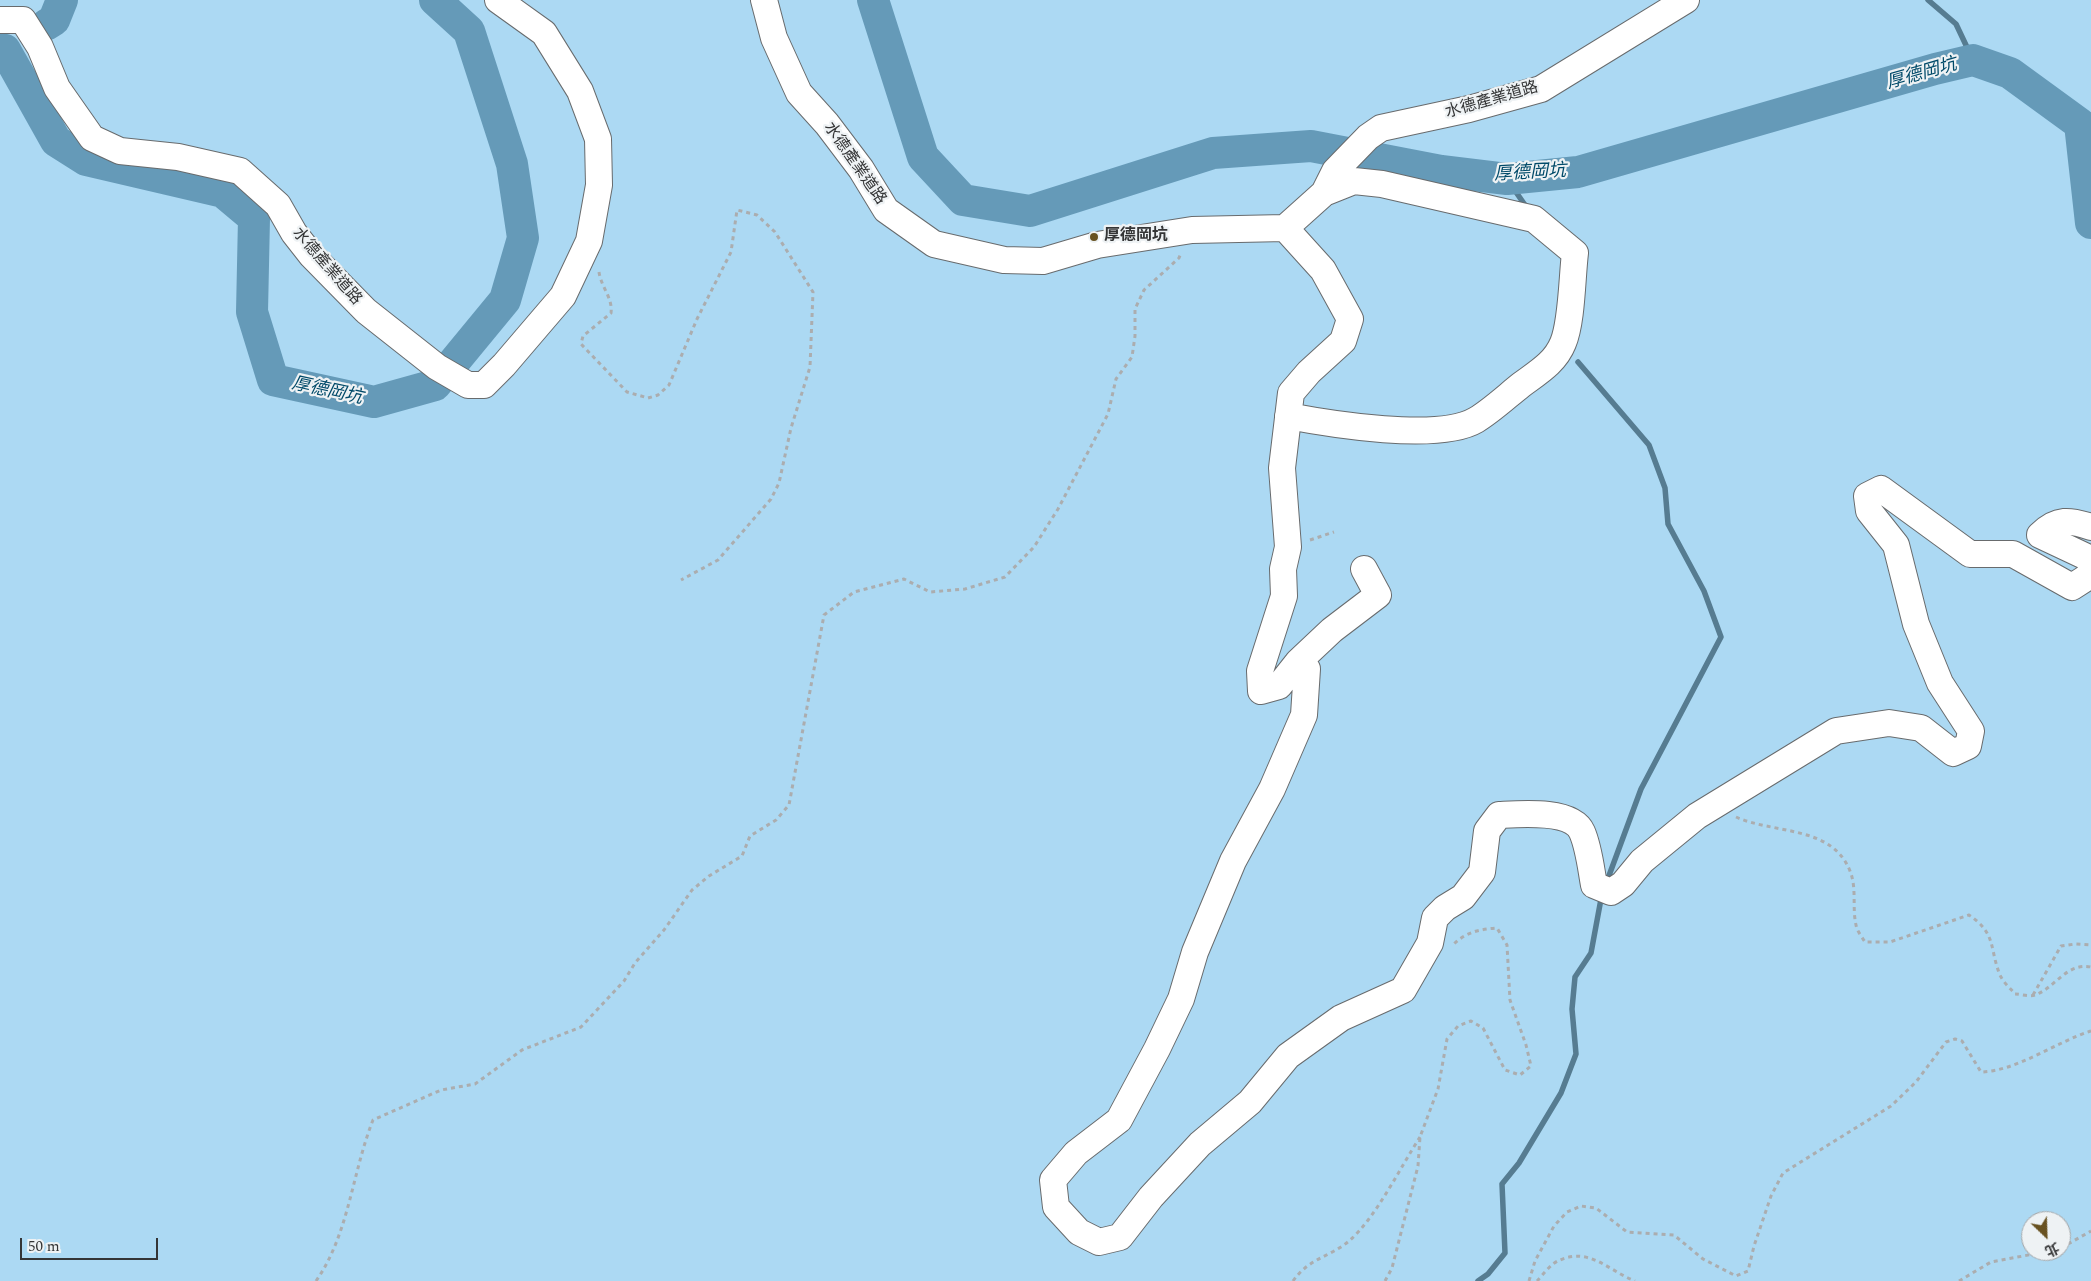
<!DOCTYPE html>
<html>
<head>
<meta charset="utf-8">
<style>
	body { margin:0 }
	#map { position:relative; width:2091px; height:1281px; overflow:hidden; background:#e1e4e7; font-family:Spectral,"Noto Sans TC",serif }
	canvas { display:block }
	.north { position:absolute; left:2021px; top:1211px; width:50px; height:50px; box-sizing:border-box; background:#eef2f4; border:1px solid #a4a6a8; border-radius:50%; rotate:156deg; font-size:14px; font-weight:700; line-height:20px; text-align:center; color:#343536 }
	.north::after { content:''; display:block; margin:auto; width:18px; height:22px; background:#685221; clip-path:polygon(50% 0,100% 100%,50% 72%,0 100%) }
	.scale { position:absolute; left:20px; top:1238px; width:138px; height:22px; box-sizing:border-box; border:2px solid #343536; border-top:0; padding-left:6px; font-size:15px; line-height:18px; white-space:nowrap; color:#343536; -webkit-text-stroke:4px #eef2f4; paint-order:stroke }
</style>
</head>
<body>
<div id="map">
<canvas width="2091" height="1281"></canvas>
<div class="north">北</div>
<div class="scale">50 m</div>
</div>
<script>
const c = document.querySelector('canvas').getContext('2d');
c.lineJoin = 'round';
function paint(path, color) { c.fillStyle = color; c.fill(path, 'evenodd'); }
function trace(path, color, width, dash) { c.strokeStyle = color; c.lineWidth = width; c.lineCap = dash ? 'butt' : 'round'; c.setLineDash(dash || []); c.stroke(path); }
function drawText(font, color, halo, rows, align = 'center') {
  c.font = font + ' Spectral,"Noto Sans TC",serif'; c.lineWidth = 4.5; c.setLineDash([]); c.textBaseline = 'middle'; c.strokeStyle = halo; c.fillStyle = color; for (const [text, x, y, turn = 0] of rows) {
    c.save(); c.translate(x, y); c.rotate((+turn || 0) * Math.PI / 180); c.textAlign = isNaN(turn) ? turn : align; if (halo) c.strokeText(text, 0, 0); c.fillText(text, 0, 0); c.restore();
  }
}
paint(new Path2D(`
	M0,0H2091V1281H0ZM2031,1221H2061V1251H2031Z`), '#acd9f3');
trace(new Path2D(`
	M1928,0L1956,24L1973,60
	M1507,179L1527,208
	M1578,362L1649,445L1665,488L1668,524L1704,591L1721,637L1641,789L1607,881
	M1478,1281L1488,1274L1505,1253L1502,1184L1519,1163L1561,1093L1576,1054L1572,1009L1575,977L1591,953L1601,899`), '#567c91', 5.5);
trace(new Path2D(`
	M873,0L923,157L963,200L1030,211L1213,153L1311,146L1441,171L1507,179L1578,172L1935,69L1973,60L2010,73L2080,124L2091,223
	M46,25L54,20L62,0
	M0,49L5,50L56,141L86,160L223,192L254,218L252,312L273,380L374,402L435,385L505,300L523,238L512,164L469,31L435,0`), '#659ab8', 32);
const minor = new Path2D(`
	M764,0L774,38L799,93L827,124L861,169L886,210L934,244L1004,260L1043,261L1097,245L1192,230L1285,228L1324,193L1335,171L1368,137L1381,128L1469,109L1541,89L1686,0
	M0,20H23
	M23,20L40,47L57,88L92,138L120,151L178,157L240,171L278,205L294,233L312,256L366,311L437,367L468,385H484L504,365L563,296L589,241L599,185L598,139L580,91L544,33L498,0
	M1285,228L1323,270L1350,319L1343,341L1309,372L1291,393L1282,468L1288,547L1283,569L1284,596L1260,671L1261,691L1279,686L1298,662L1307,669L1304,715L1272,789L1233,861L1195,952L1181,999L1157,1049L1119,1120L1076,1153L1053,1180L1056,1207L1079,1232L1099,1242L1120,1237L1151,1197L1200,1144L1250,1102L1288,1056L1341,1018L1403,990L1430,943L1435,918L1445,908L1463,897L1482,872L1487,831L1499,815C1519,814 1572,809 1582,832C1589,848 1591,869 1594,885L1611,892L1623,884L1642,861L1697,816L1836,731L1889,723L1921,728L1953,753L1968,746L1971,731L1940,683L1916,624L1896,545L1869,511L1867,496L1881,489L1970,554H2013L2072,587L2089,576L2091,568
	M1288,416C1330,424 1439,442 1476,420C1491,411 1506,397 1521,385C1537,373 1555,363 1563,343C1572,322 1572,277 1575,253L1534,219L1382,184L1354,181L1324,193
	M2091,527C2070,520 2057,518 2040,535L2091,559
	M1298,662L1332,630L1378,595L1364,569`);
trace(minor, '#686b6d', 28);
trace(new Path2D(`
	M599,272C601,287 613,298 611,313L583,336L581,344L627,392L648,398L658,395L669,385L697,319L731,252L737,210L757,215L775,232L813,292L810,367L791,428L779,483L771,499L718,560L681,580
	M1310,540L1334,532
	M1736,817C1773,834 1832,825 1850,871C1857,888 1852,908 1856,925C1857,931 1862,937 1865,942H1890L1969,915C1997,934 1989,948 2000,975C2003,982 2010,988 2015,994C2021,994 2029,997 2035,995C2055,988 2067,962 2091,967
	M2033,995L2061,946L2075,944L2091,945
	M2061,1248L2091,1231
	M316,1281C349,1234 352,1173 373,1120L441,1090L475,1084L522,1050L581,1027L624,981L635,963L664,930L692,890L709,876L742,856L750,836L776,820L789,805L824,615L854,592L904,579L930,592L965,589L1005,577L1034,547L1058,509L1108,414L1116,379L1132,357L1135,336V309L1144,290L1179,258L1181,253
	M1293,1281C1309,1258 1330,1257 1349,1241C1375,1219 1400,1168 1420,1137
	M1385,1281L1392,1268L1418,1166L1420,1137L1438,1089L1447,1039L1458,1026L1471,1021L1483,1028L1505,1070L1520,1075L1531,1066L1526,1045L1510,1000L1507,945L1497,928C1481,929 1465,932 1453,945
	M1529,1281L1535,1261L1554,1226L1567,1212L1581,1206L1596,1208L1627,1232L1674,1235L1703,1259L1736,1276L1748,1271L1754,1246L1771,1196L1783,1173L1891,1106L1916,1082L1946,1042L1955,1039L1962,1041L1981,1072C2017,1071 2056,1042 2091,1031
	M1537,1281C1543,1275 1551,1263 1560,1260C1590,1247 1609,1271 1635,1281
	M1959,1281L1991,1262L2050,1251`), '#abadaf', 3, [4, 4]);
trace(minor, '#fff', 26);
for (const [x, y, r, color] of [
	[1094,237,5,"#685221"]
]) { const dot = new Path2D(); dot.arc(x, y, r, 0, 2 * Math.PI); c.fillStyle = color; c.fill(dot); trace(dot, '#eef2f4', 2); }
drawText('16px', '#343536', '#eef2f4', [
	["水德產業道路",1492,101,-16],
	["水德產業道路",854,164,55],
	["水德產業道路",326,267,49]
]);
drawText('bold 16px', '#343536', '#eef2f4', [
	["厚德岡坑",1104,237]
], 'left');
drawText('italic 18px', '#004a69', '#eef2f4', [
	["厚德岡坑",1922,75,-16],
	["厚德岡坑",1530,174,-3],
	["厚德岡坑",327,392,12]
]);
</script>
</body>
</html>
